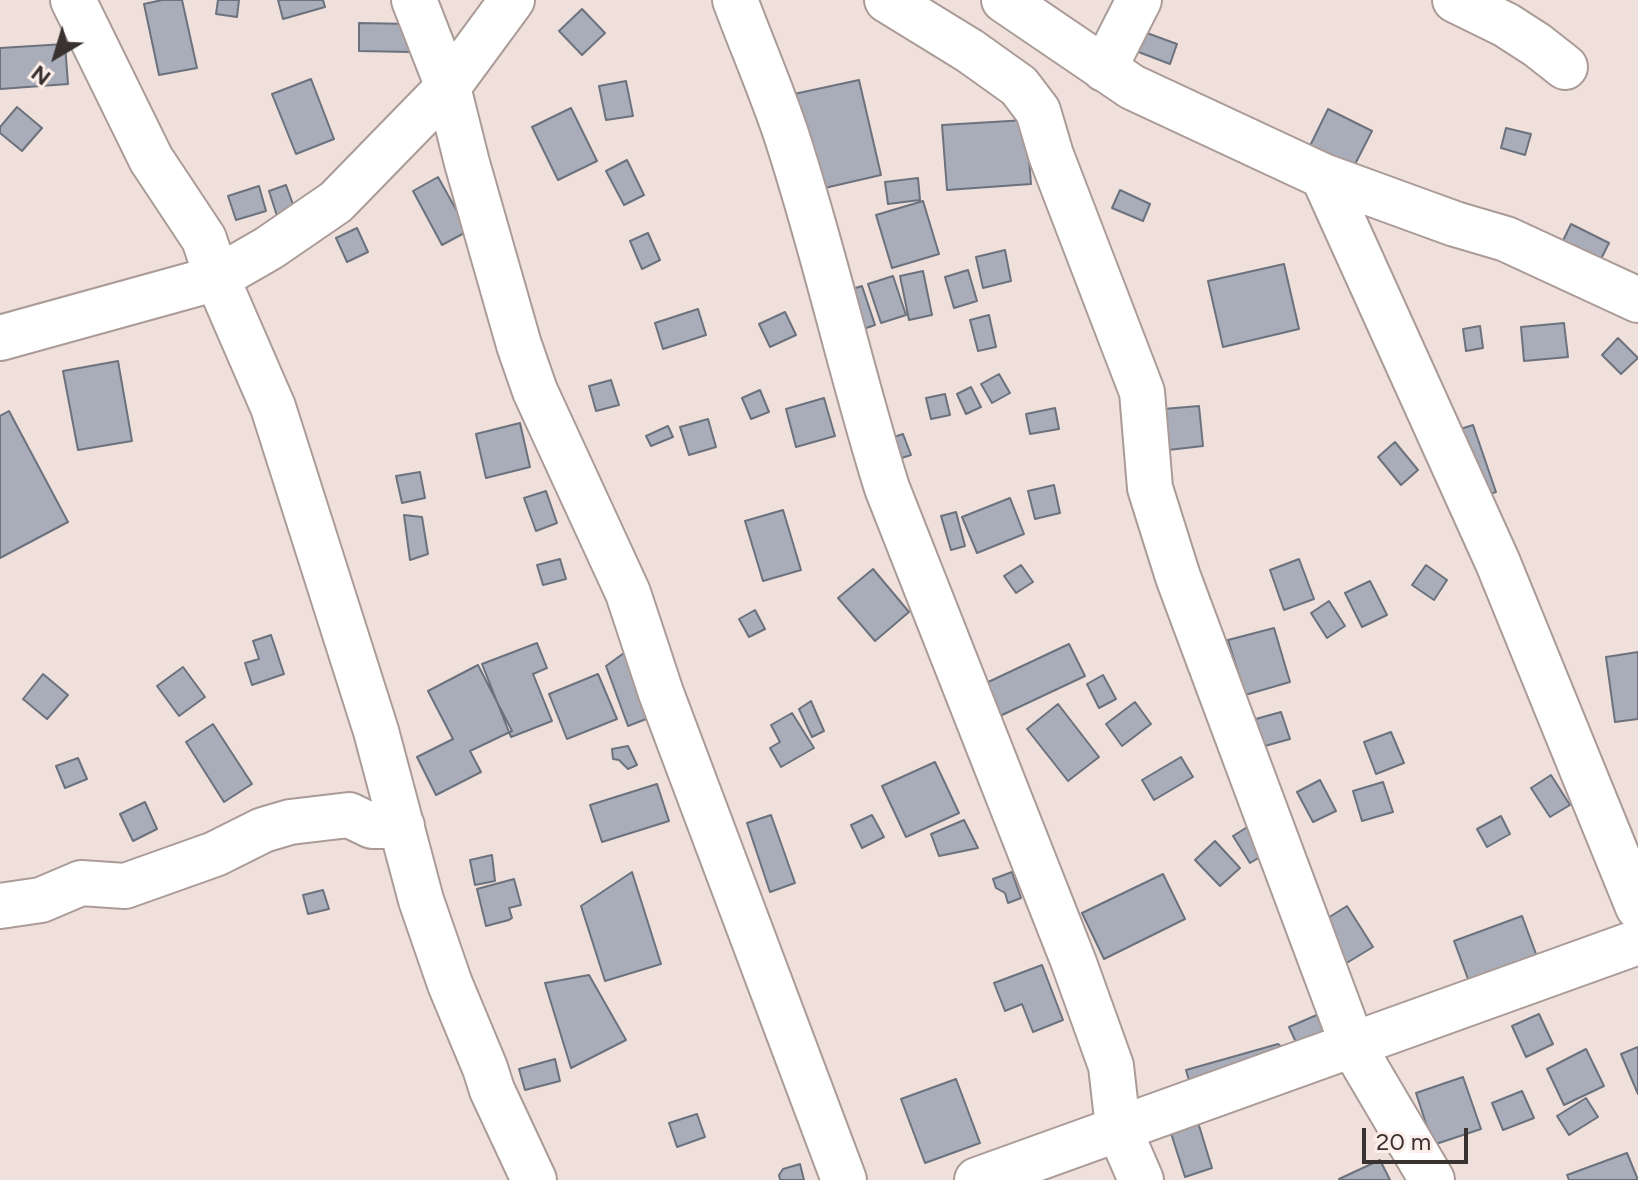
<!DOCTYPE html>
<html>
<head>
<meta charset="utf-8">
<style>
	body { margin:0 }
	#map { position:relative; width:1638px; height:1180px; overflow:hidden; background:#f0e0db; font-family:Figtree,sans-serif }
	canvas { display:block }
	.north { position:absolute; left:16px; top:16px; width:80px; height:80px; -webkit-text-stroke:6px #fdede8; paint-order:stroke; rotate:218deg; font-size:22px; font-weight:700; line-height:32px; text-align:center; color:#383231 }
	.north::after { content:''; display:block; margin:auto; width:28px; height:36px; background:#383231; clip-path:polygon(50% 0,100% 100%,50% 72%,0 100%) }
	.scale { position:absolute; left:1362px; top:1128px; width:106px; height:36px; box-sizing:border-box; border:4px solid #383231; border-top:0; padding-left:10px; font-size:24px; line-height:28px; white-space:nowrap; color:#383231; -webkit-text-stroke:6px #fdede8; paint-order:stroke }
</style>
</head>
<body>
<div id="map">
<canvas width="1638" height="1180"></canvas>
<div class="north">N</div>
<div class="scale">20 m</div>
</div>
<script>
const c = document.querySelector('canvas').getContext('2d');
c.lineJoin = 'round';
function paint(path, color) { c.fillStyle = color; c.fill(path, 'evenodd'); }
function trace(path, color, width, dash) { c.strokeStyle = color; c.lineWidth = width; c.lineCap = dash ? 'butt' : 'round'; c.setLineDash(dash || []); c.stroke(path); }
const building = new Path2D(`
	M162,0H182L197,68L159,75L144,4Z
	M218,0H239L237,17L216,14Z
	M278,0H323L325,7L283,19Z
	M582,9L605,33L582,55L559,31Z
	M359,23L412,24L411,52L359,51Z
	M1136,29L1177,44L1170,64L1128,48Z
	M65,44L68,84L0,89V48Z
	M311,79L334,139L296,154L272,94Z
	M859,80L881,175L816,190L794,94Z
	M626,81L633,116L606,120L599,86Z
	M17,107L42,128L22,151L0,133V127Z
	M571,108L597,161L558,180L532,127Z
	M1328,109L1372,131L1351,172L1308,150Z
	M1026,120L1031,184L947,190L942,125Z
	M1506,128L1531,134L1525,155L1501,148Z
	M627,160L644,195L624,205L606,171Z
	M438,177L468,231L442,245L413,191Z
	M918,178L920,200L888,204L885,182Z
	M286,185L296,213L278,219L269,191Z
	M259,186L266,211L236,220L228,196Z
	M1120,190L1150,204L1143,221L1112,208Z
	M923,201L939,254L892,268L876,215Z
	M1571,224L1609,243L1596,269L1558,251Z
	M357,228L368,252L347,262L336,238Z
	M648,233L660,260L642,269L630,241Z
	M1005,250L1011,281L983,288L976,257Z
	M1284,264L1299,329L1223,347L1208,281Z
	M968,270L977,301L954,308L945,277Z
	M923,271L932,315L909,320L900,276Z
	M893,276L906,315L881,323L868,284Z
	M862,286L875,325L852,333L839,293Z
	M698,309L706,335L663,349L655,323Z
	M785,312L796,335L770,347L759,324Z
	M989,315L996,347L978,351L970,320Z
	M1564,323L1568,357L1524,361L1521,327Z
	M1480,326L1483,348L1466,351L1463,329Z
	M1618,338L1638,358L1621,374L1602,355Z
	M118,361L132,441L78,450L63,371Z
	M999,374L1010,393L992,403L981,384Z
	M611,380L619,405L596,411L589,386Z
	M971,387L981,407L966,414L957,394Z
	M760,390L769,412L751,419L742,398Z
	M945,394L950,415L931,419L926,398Z
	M824,398L835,436L796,447L786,409Z
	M1199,406L1203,446L1168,450L1163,409Z
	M1055,408L1059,429L1030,434L1026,414Z
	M9,411L68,522L0,558V416Z
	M708,419L716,447L689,455L680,427Z
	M520,423L530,467L486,478L476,434Z
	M1473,425L1496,492L1475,499L1451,432Z
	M668,426L673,437L651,446L646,436Z
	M903,434L911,455L889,462L882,441Z
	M1395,442L1418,470L1401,485L1378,457Z
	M420,472L425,498L402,503L396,476Z
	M1054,485L1060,513L1035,519L1028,491Z
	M546,491L557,523L536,531L524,498Z
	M1010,498L1024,534L977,553L962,517Z
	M783,510L801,570L763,581L745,521Z
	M956,512L965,546L951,550L941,516Z
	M404,515L422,517L428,554L410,560Z
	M560,559L566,579L543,585L537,565Z
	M1299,559L1314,599L1284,610L1270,570Z
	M1021,565L1033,582L1016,593L1004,576Z
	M1426,565L1447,580L1434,600L1412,585Z
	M873,569L909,612L875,641L838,598Z
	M1370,581L1387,615L1362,627L1345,593Z
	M1329,601L1345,626L1327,638L1311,613Z
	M755,610L765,629L749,637L739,619Z
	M1274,628L1290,682L1245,695L1228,640Z
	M271,635L284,674L252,685L245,663L259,659L253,641Z
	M537,643L547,668L533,674L552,721L511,737L482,664Z
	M1069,644L1085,676L983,724L967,692Z
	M628,650L654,716L628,726L606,666Z
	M1638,652V719L1615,722L1606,657Z
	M478,665L512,731L470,751L481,772L436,795L417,757L453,739L428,691Z
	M183,667L205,697L179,716L157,686Z
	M43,674L68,695L47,719L23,699Z
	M598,674L617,719L567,739L549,694Z
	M1103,675L1116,699L1099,708L1087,684Z
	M811,701L824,731L812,737L799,709Z
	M1135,702L1151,724L1122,746L1106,724Z
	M1058,704L1099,757L1068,781L1027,729Z
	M1281,712L1290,739L1254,749L1245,722Z
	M792,713L814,748L781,767L770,748L780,742L771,725Z
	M213,724L252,784L224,802L186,742Z
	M1391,732L1404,763L1376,774L1364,742Z
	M628,746L637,765L628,769L619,760L613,759L612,749Z
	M1181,757L1193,777L1154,800L1142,780Z
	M78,758L87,779L65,788L56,766Z
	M935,762L959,813L906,837L882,786Z
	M1551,775L1570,805L1550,817L1531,788Z
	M1320,780L1336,811L1313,822L1297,792Z
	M1383,782L1393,812L1362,821L1353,791Z
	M657,784L669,821L602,842L590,805Z
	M145,802L157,829L133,841L120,814Z
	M771,815L795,883L770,892L747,823Z
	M872,815L884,837L862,848L851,825Z
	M1501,816L1510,834L1487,847L1477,829Z
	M964,820L978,848L939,856L931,834Z
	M1249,826L1267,853L1250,863L1233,836Z
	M1215,841L1240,868L1220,886L1195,860Z
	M492,855L495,881L475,885L470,860Z
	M632,872L661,964L605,981L581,906Z
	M1012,872L1021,898L1008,903L1005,893L996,888L993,879Z
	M1163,874L1185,919L1104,959L1082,913Z
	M514,879L521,905L509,908L512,918L509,920L486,926L477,889Z
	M323,890L329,909L308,914L303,895Z
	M1347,906L1373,947L1345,964L1320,923Z
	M1522,916L1539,962L1471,987L1454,941Z
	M1042,965L1063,1020L1033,1032L1022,1004L1005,1011L994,983Z
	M589,975L626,1040L571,1068L545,983Z
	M1326,1011L1342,1045L1305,1062L1289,1027Z
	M1539,1014L1553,1044L1526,1057L1512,1026Z
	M1278,1044L1295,1058L1191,1087L1186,1070Z
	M1638,1047V1094L1621,1054Z
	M1586,1049L1604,1086L1564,1105L1547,1069Z
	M555,1059L560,1081L525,1090L519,1069Z
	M1463,1077L1481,1129L1433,1145L1416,1093Z
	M956,1079L980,1143L925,1163L901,1099Z
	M1522,1091L1534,1118L1503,1130L1492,1103Z
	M1586,1098L1598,1117L1569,1135L1557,1116Z
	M697,1114L705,1137L677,1147L669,1123Z
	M1197,1119L1212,1168L1185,1177L1169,1127Z
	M1627,1153L1638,1180H1569L1567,1175Z
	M1380,1160L1390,1180H1340L1339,1179Z
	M800,1164L804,1180H780L779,1175L783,1169Z`);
paint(building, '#a8adb9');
trace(building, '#6c727d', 2);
const minor = new Path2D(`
	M73,0L151,159L204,239L217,278L273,407L376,731L421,900L450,984L485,1068L492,1090L534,1180
	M414,0L448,87L467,163L519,345L535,391L628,593L661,693L844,1180
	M735,0C751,43 770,87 785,131C824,249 850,370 887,488L1074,963L1111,1066L1118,1127L1141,1180
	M887,0L970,51L1019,86L1038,111L1051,155L1142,392L1150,488L1178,577L1353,1046L1432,1180
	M1004,0L1132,87L1323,176L1455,224L1506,239L1638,300
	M1455,0L1506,25L1537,45L1565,67
	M1104,69L1139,0
	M1323,176L1498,563L1638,907
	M0,338L217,278L269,248L336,202L448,87L512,0
	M0,906L41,900L81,883L125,886L215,854L263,830L290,822L349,815L372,826H402
	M977,1180L1638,942`);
trace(minor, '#aa9b97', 48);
trace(minor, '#fff', 44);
</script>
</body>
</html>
